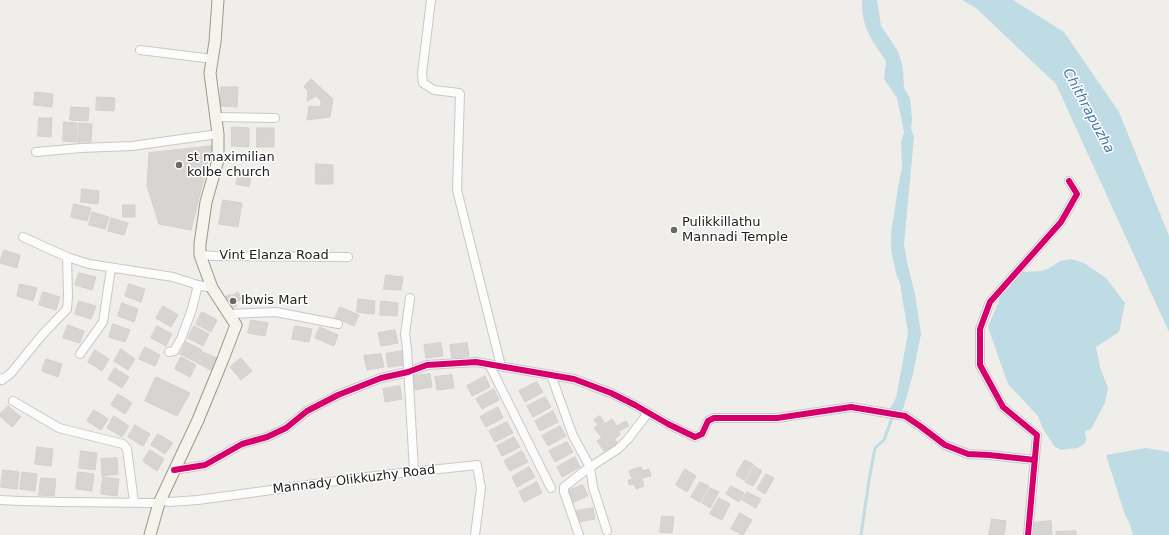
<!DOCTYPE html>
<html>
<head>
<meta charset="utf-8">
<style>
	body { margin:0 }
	canvas { display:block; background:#f0eeeb }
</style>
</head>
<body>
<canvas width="1169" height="535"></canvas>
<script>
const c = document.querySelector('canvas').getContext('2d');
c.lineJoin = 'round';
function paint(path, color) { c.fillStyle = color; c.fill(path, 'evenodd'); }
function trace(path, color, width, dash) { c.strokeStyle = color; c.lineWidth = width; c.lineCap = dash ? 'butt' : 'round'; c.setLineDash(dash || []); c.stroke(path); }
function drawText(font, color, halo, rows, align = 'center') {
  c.font = font + ' "DejaVu Sans",sans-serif'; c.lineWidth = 3; c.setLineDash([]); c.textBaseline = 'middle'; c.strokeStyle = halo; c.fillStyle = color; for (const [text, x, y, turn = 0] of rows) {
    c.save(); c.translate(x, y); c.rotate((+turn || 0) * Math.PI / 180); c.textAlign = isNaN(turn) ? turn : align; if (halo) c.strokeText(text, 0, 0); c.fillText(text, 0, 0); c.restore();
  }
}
paint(new Path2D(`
	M862,0H877L881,26L898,51L903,68L904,88L910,98L912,118L911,129L914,137L904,244L907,262L915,294L921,334L913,374L903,409L898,412L889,410L896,398L908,333L900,283L897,277L891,250V234L898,187L902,168L901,142L904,132L897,98L884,79L886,61C872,40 861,27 862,0Z
	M962,0H1013L1064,32L1119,112L1169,236V332L1056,84L976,8Z
	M1071,259L1084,263L1106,278L1125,303L1119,332L1096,347L1100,367L1108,388L1105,403L1091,429L1085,431L1086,439L1085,443L1081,446L1077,448L1061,450L1054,446L1042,427L1038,416L1008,384L988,327L1000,298L1022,272L1040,271L1048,269L1060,261Z
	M1146,448L1169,452V535H1133L1129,522L1125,515L1106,455Z`), '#bfdbe3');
trace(new Path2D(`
	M861,535L869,480L875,448L884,440L893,415`), '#bfdbe3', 3);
const building = new Path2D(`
	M311,79L333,99L330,117L307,120L309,106L321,107V101L316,96L307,101L308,91L304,87Z
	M221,87H238L237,107L221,106Z
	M35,92L53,94L52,107L34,105Z
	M97,97L115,98L114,111L96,110Z
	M71,107L89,108L88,121L70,120Z
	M39,118H52L51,137L38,136Z
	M64,122L77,123L76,142L63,141Z
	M79,123L92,124L91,142H78Z
	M232,127L249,128V147L232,146Z
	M257,128H274V147H257Z
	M212,146L191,230L159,224L147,186L149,153Z
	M316,164L333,165V184H316Z
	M239,174L251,177L249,187L236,184Z
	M82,189L99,191L98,204L81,202Z
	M223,200L242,203L238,227L219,224Z
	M74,204L91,208L87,221L71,217Z
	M123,205H135V217H123Z
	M92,212L109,217L105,229L89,225Z
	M111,218L128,223L124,235L108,231Z
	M4,250L20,255L17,268L0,263Z
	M79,273L96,277L92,290L75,285Z
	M386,275L403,277L401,290L384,289Z
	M20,284L37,288L33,301L17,296Z
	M129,284L145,289L141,302L125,296Z
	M43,292L60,297L56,310L39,305Z
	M238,292L242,299L235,303L237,306L232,308L225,297L230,294L231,296Z
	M358,299L375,301L374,314L357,312Z
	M79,301L96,306L91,319L75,314Z
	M381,301L398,303L397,316L380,315Z
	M122,303L138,309L134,322L118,316Z
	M163,306L178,315L171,327L156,318Z
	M340,307L359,315L354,326L335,318Z
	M202,312L217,320L211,332L196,324Z
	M251,320L268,323L265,336L248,333Z
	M113,324L130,330L125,342L109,337Z
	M68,325L84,331L80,343L63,338Z
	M157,326L172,334L166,346L151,338Z
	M194,326L209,334L203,346L188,338Z
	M295,326L312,329L309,342L292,339Z
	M320,327L338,335L334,346L315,338Z
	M395,330L398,343L381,346L378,333Z
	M186,342L202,350L196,362L180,354Z
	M441,343L443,356L426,358L424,345Z
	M467,343L469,356L452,359L450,345Z
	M145,347L160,355L155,366L139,359Z
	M121,349L135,359L128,370L114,361Z
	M95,350L109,359L102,371L88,362Z
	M402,351L405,365L388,367L386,354Z
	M203,352L219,359L213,371L197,363Z
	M381,354L384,367L367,370L364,356Z
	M181,357L196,365L190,377L175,369Z
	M241,358L252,371L241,380L230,367Z
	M46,359L62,364L58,377L42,371Z
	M115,368L129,377L122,388L108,379Z
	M430,374L432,387L415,390L413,376Z
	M452,375L454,388L437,390L435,377Z
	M485,376L490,387L472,396L467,386Z
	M156,377L190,393L177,416L145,401Z
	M537,382L543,392L525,402L519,391Z
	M400,386L402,399L385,402L383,389Z
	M494,389L499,400L482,409L476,399Z
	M118,394L132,403L125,414L111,405Z
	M545,397L551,407L533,417L527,406Z
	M8,406L21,417L12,427L0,416V414Z
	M498,407L503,418L486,427L480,417Z
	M94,410L108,419L101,430L87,421Z
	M553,411L558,422L540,431L535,421Z
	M114,416L129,426L122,437L107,428Z
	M600,416L605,424L612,419L617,426L626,421L629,426L619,431L620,435L615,438L617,444L604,451L597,441L602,438L594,428L598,425L594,420Z
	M507,422L513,433L495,442L489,431Z
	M135,425L150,434L143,446L128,437Z
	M560,426L566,436L548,446L542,436Z
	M158,434L173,443L165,454L151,445Z
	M514,437L520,447L502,456L497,446Z
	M567,442L573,452L555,462L549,451Z
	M37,447L53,449L51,466L35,464Z
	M150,450L164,459L157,471L143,461Z
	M81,451L97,453L95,470L79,468Z
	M522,451L528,462L510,471L504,461Z
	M575,457L580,467L562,477L557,467Z
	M117,458L118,474L102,476L101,459Z
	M745,460L753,464L744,480L736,475Z
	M754,466L762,471L753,486L745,482Z
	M529,467L535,477L517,487L512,477Z
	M641,467L643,471L649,469L651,476L642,478L644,486L636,489L634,484L629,485L628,480L632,479L629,471Z
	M685,469L696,476L687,492L676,485Z
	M3,470L19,472L17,489L1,487Z
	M22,472L37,474L35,491L20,489Z
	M78,472L94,474L92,491L76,489Z
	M766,474L774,478L765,494L757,489Z
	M103,477L119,479L117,496L101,494Z
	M41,478L56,479L54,496L39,495Z
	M537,482L542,493L524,502L519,492Z
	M700,482L709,486L700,502L691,497Z
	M583,485L588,496L572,503L567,491Z
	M731,486L744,493L739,502L726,494Z
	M710,488L719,492L710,508L702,503Z
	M747,492L761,499L756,508L742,500Z
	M719,498L730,504L722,520L710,514Z
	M593,508L595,519L578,522L576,511Z
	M740,513L752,520L743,535L731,529Z
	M662,516L674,517L672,533L660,532Z
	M992,519L1006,521L1004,535H989Z
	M1051,521L1052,535H1033L1032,523Z
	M1076,531V535H1056V532Z`);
paint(building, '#d7d4d2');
trace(building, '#d3d0cc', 1);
const minor = new Path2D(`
	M431,0L422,74L423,83L434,90L459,93L460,94L457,190L501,366
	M140,50L213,59
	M216,117L275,118
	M36,152L81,148L132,146L218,134
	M23,237L67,257L89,264L173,277L198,285L212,288
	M200,255L216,256L348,257
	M410,298L405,334L407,349L414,471
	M228,314L276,312L338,324
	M169,352L174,351L181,339L192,309L198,285
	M80,354L103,322L106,302L111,268
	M489,364L551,488
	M551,375L573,436L590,467L593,487L607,531
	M0,378L2,380L11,373L42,335L67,309L68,296L67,257
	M13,401L59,428L123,444L127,449L134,502
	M174,470L205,465L242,444L267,437L286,428L307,411L338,395L381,378L408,372L427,365L476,362L574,379L611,393L635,405L668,424L695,437L702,434L708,421L714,418H777L851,407L905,416L920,426L945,445L968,454L989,455L1035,460
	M0,500C53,503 106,502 159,503
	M160,500L169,502L198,500L374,476L477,465L481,488L475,535
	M579,535L564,492V487L587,469L618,449L628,439L648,413
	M1028,535L1037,435L1003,407L980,365V329L990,302L1061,222L1077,194L1069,181`);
const secondary = new Path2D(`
	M150,535L159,503L198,420L223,359L236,325L212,288L200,255V244L206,202L218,160V134L210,73L215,42L218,0`);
trace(minor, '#c9c8c7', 10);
trace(secondary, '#999a82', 13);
trace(minor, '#fdfcfc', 8);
trace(secondary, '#f4f4ed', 11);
trace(new Path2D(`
	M174,470L205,465L242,444L267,437L286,428L307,411L338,395L381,378L408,372L427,365L476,362L574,379L611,393L635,405L668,424L695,437L702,434L708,421L714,418H777L851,407L905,416L920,426L945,445L968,454L989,455L1035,460
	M1028,535L1037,435L1003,407L980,365V329L990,302L1061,222L1077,194L1069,181`), '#d6006c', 6);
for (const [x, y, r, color] of [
	[179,165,4,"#6a6968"],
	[674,230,4,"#6a6968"],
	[233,301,4,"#6a6968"]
]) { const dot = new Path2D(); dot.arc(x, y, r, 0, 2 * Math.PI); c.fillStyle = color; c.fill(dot); trace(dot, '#fff', 1.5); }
drawText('13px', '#222', '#fff', [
	["st maximilian",187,158],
	["kolbe church",187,173],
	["Pulikkillathu",682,223],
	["Mannadi Temple",682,238],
	["Ibwis Mart",241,301]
], 'left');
drawText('13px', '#222', '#fff', [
	["Vint Elanza Road",274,256],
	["Mannady Olikkuzhy Road",354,480,-7]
]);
drawText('italic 14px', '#4a7aab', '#fff', [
	["Chithrapuzha",1088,111,62]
]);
</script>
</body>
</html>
